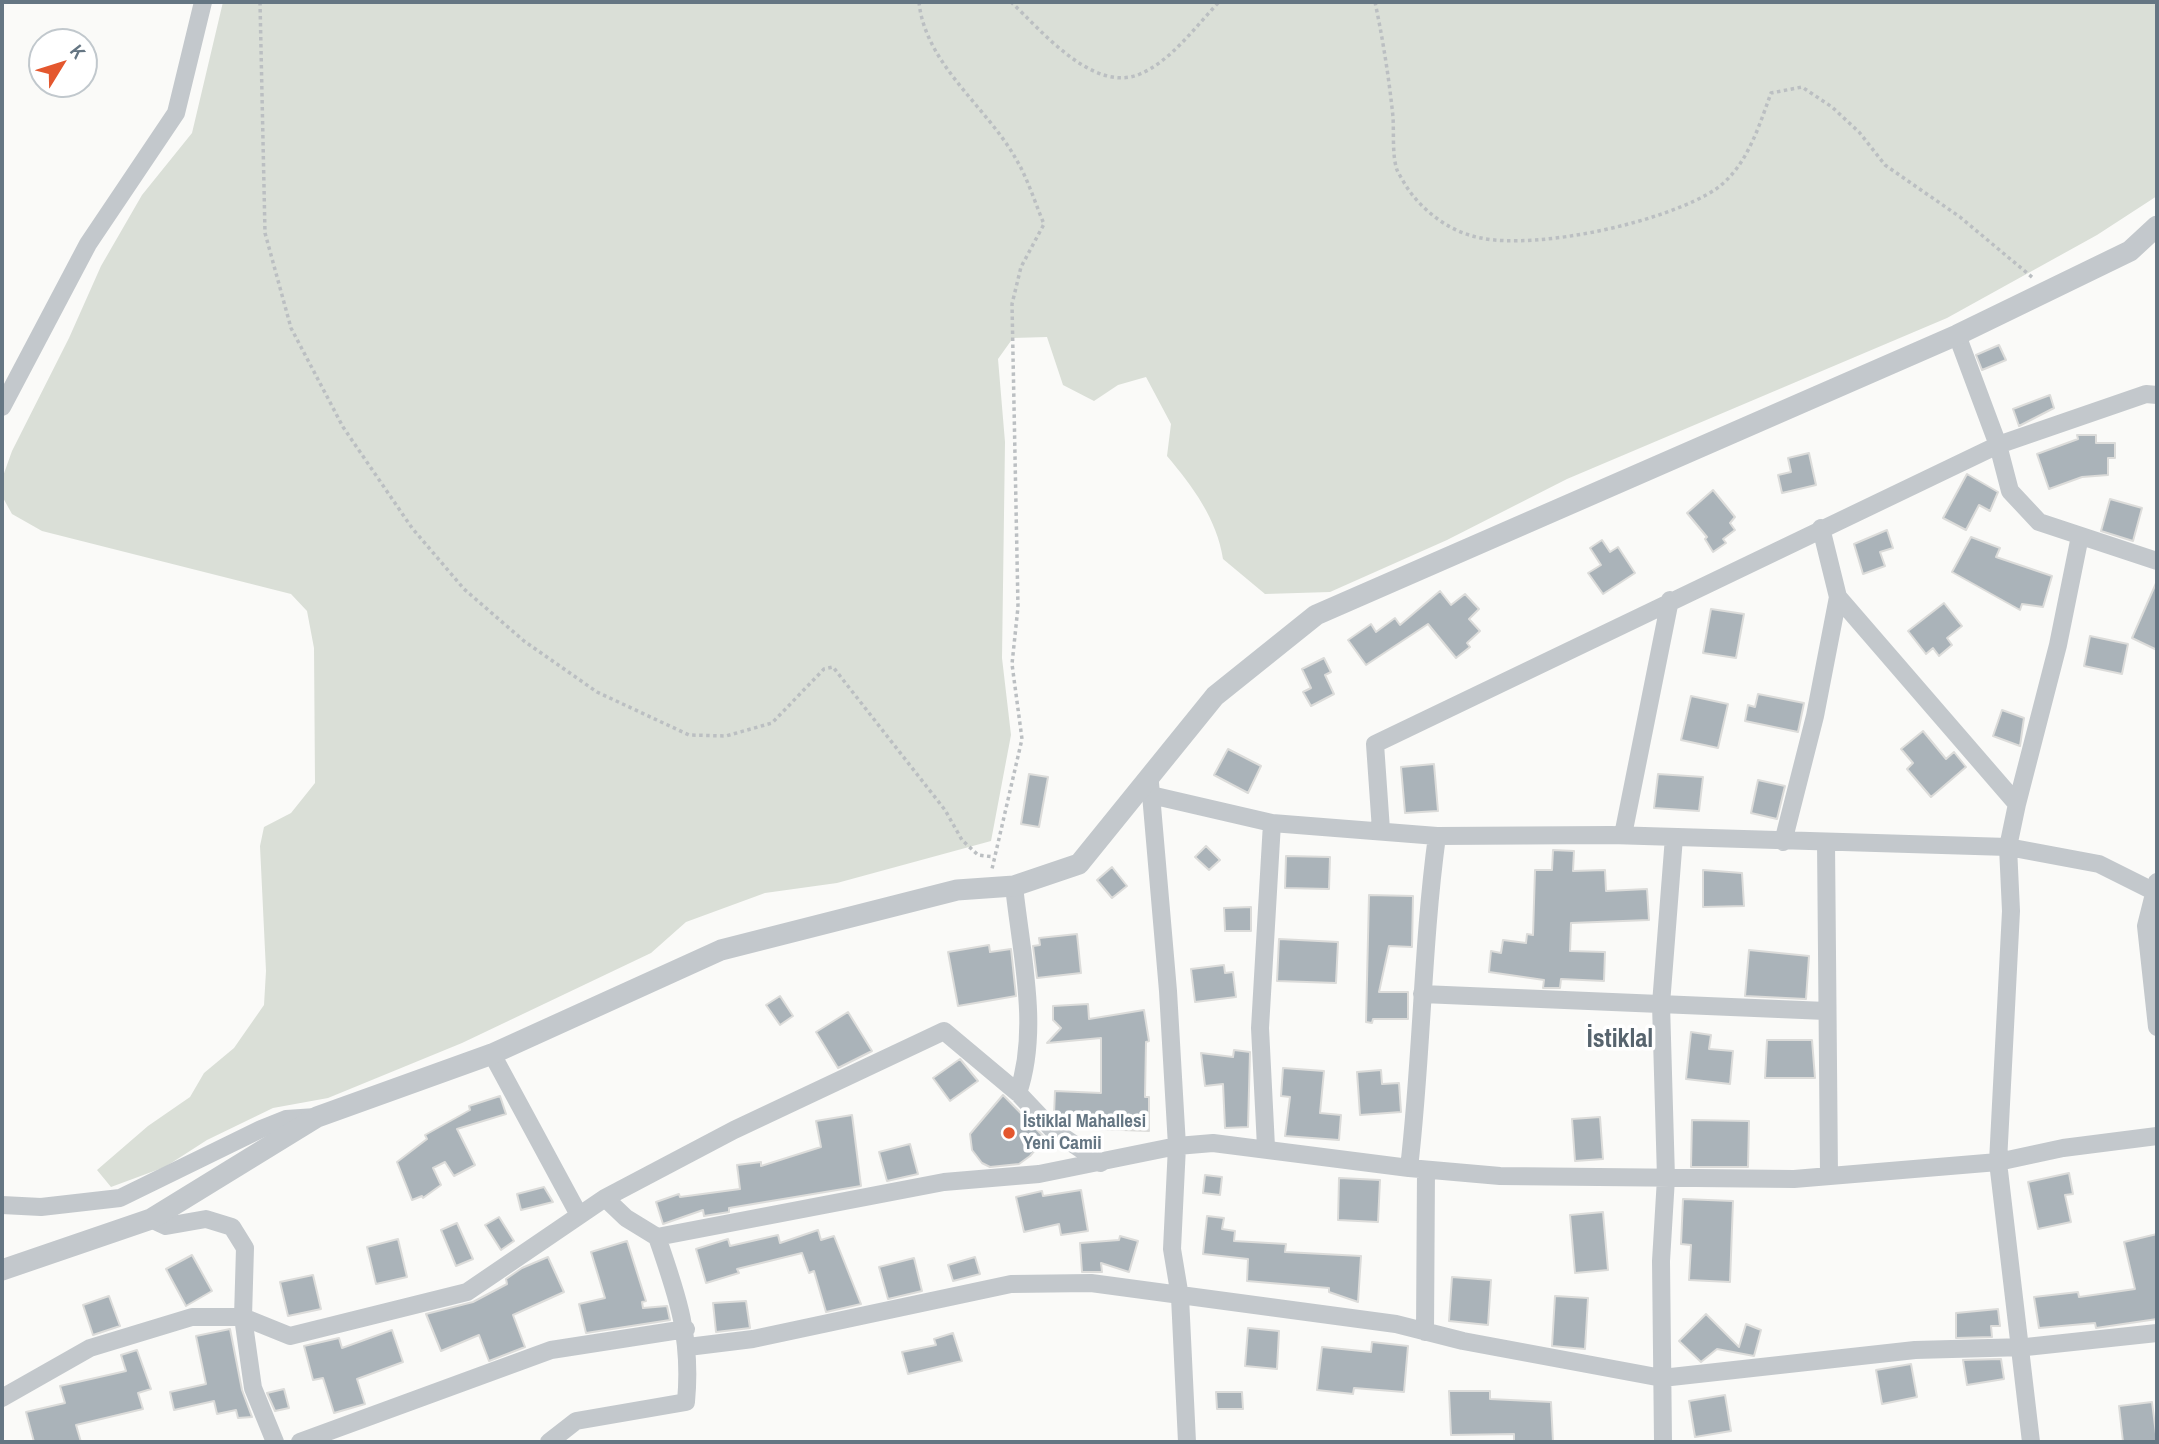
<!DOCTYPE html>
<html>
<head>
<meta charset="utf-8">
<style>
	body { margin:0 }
	#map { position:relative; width:2159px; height:1444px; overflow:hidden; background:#fafaf8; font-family:"Archivo Narrow",sans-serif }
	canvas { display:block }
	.frame { position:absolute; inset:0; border:4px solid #657683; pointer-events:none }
	.north { position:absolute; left:28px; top:28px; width:70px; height:70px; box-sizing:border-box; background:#fff; border:2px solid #c1c8cd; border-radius:50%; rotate:52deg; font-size:19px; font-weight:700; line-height:28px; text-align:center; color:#657683 }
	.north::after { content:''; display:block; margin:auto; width:24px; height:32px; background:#e4572e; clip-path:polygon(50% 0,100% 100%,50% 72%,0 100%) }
</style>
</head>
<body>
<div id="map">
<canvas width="2159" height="1444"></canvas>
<div class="frame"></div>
<div class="north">K</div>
</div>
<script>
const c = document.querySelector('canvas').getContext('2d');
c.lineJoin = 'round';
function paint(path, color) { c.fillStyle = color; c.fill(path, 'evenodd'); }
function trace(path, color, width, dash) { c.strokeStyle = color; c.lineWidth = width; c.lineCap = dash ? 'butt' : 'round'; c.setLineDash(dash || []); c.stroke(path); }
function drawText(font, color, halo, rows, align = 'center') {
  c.font = font + ' "Archivo Narrow",sans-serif'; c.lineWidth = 7; c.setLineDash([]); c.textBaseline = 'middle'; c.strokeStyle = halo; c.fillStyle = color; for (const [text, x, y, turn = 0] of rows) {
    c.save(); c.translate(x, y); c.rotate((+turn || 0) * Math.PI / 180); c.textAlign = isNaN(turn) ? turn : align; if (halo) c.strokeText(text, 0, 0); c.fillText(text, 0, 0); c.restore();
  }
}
paint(new Path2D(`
	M223,2H2157V196L2097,235L1947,318L1567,479L1447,540L1330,592L1265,594L1223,559C1217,519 1193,487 1167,456L1171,424L1146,377L1118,385L1094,401L1063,385L1047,337L1013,338L998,359L1005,442L1002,658L1011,735L991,841L837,883L765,893L686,922L651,953L462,1043L328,1098L273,1108L207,1140L165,1167L111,1187L97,1170L148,1126L190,1097L204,1073L234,1048L264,1005L266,971L260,846L264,827L291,813L315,783L314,648L307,611L291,594L42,531L12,514L2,496V479L12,451L69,338L101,266L142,195L192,133Z`), '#dadfd7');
const building = new Path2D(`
	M1999,345L2006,360L1982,370L1976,355Z
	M2050,395L2054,408L2019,426L2013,409Z
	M2077,435H2096V443H2115V458H2108V475L2082,477L2049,489L2037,454L2078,439Z
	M1809,453L1816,485L1782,493L1778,475L1791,472L1788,458Z
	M1967,474L1998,492L1990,511L1979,505L1966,530L1943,518Z
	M1713,490L1735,517L1730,523L1735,530L1723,539L1726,543L1713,552L1705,539L1707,537L1687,513Z
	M2110,499L2142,508L2133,541L2101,531Z
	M1887,530L1893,548L1880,552L1885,566L1863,574L1854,544Z
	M1971,537L2000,548L1996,557L2052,576L2043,607L2022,604L2020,610L1952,572Z
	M1602,540L1610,552L1618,547L1635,573L1603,594L1588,573L1601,565L1590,548Z
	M2157,581V650L2132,638Z
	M1440,591L1451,605L1465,594L1479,609L1469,619L1480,631L1467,643L1470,647L1456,658L1428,624L1366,665L1348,640L1371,624L1376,632L1395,618L1400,625Z
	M1944,603L1962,626L1947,638L1952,645L1939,656L1933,648L1926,654L1908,631Z
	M1711,609L1744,614L1736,658L1703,653Z
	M2090,636L2128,644L2122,674L2084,666Z
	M1324,658L1331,672L1325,675L1334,694L1311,706L1303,692L1311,688L1302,669Z
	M1758,694L1804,703L1798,732L1745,721L1748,705L1755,707Z
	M1691,696L1728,704L1718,748L1681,740Z
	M2002,710L2024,718L2020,746L1993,736Z
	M1923,731L1946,759L1954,752L1966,767L1931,797L1907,769L1913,763L1901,749Z
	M1228,749L1261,766L1248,793L1214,775Z
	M1434,764L1438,811L1405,813L1401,767Z
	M1029,774L1048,777L1039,827L1021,824Z
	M1658,774L1703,777L1699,811L1654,808Z
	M1758,780L1785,786L1777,819L1751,813Z
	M1206,846L1220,860L1209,870L1195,857Z
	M1553,850L1574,851L1573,871L1605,870L1606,891L1647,889L1649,920L1571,923L1570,951L1605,952L1604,981L1561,979L1560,988H1543L1544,980L1489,972L1491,951L1501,953L1503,940L1526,943L1527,934L1533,935L1535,870H1552Z
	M1286,856L1330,857L1329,889L1285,888Z
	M1112,867L1127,886L1112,898L1097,880Z
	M1703,870L1742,873L1744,906L1703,907Z
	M1369,895L1413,896L1412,947L1389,946L1379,992H1408V1019H1373L1372,1023L1366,1022Z
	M1251,907V931H1225L1224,908Z
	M1077,934L1081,973L1037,978L1033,946L1040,945L1039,938Z
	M1279,939L1338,942L1336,983L1277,981Z
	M989,945L990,952L1011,949L1016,996L958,1006L948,952Z
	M1749,950L1809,956L1806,999L1745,996Z
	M1224,965L1225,973L1233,972L1236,997L1195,1002L1191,969Z
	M780,996L793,1016L780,1025L766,1005Z
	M1088,1004L1089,1019L1144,1010L1149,1041L1146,1042L1145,1097H1149V1131L1070,1128L1054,1115L1055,1091L1101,1093V1038L1047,1043L1061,1028L1053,1020V1006Z
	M848,1012L872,1051L838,1068L816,1032Z
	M1691,1032L1711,1035L1709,1049L1733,1051L1730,1084L1686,1079Z
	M1767,1040H1812L1815,1078H1765Z
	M1234,1050L1250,1052L1248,1127L1225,1128L1223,1084L1205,1086L1201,1053L1233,1057Z
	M960,1059L978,1081L950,1101L933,1078Z
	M1283,1068L1324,1071L1320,1113L1341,1115L1339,1140L1285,1136L1290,1097L1281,1096Z
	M1381,1070L1382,1084L1399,1083L1401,1112L1360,1115L1357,1072Z
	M1003,1095L1045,1138L1030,1156L1019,1164L990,1167L982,1163L972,1150L970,1134Z
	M500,1096L506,1114L457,1129L475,1165L454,1176L445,1162L433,1168L441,1185L423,1198L422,1196L412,1200L397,1162L427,1139L425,1135L470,1110L469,1106Z
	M852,1115L861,1186L729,1208V1212L704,1216L703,1210L663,1224L656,1202L679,1194L680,1197L740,1189L737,1165L761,1162V1166L821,1147L816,1121Z
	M1600,1117L1603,1159L1575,1161L1572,1119Z
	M1692,1120L1749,1121L1748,1167H1691Z
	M910,1144L918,1174L887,1181L879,1152Z
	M2069,1173L2073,1194L2065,1195L2071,1222L2038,1229L2028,1182Z
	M1205,1175L1222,1177L1220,1195L1203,1193Z
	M1339,1178L1380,1180L1378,1222L1338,1220Z
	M544,1187L553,1202L521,1210L517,1194Z
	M1081,1190L1088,1231L1061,1235L1059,1224L1024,1232L1016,1197L1042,1191L1043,1196Z
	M1683,1199L1733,1201L1730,1282L1689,1280L1691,1245L1681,1244Z
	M1603,1212L1608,1270L1575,1273L1570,1215Z
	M1207,1216L1224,1218L1222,1229L1235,1231L1234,1241L1286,1244L1285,1252L1361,1256L1358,1302L1329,1292V1288L1247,1281L1248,1259L1203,1254Z
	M499,1217L514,1241L501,1250L485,1225Z
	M457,1223L473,1259L456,1266L441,1230Z
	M818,1230L821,1240L834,1236L861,1304L826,1312L814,1271L809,1273L802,1253L737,1269L739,1273L706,1283L696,1249L728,1239L730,1246L778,1235L780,1243Z
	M2157,1234V1319L2096,1328L2095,1323L2039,1328L2034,1297L2078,1292L2079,1297L2135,1289L2124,1242Z
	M1120,1236L1138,1241L1129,1272L1101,1263L1102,1272H1082L1080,1243L1119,1240Z
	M398,1239L407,1277L376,1284L367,1247Z
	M627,1241L646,1301L642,1302L643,1308L667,1306L670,1320L586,1333L579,1304L605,1298L591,1252Z
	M192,1255L212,1291L186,1306L166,1269Z
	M548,1257L564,1292L513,1315L525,1347L489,1361L479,1335L441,1351L426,1314L473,1302L507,1284L506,1279L522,1268Z
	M975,1257L980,1274L953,1281L948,1265Z
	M914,1258L922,1291L888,1299L879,1267Z
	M313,1275L321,1309L288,1316L280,1282Z
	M1452,1277L1491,1280L1488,1325L1449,1321Z
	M109,1296L120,1326L93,1335L83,1305Z
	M1555,1296L1588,1298L1585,1349L1552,1346Z
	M746,1301L750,1328L716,1332L713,1303Z
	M1998,1309L2000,1326H1991L1992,1337L1956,1338V1313Z
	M1706,1314L1739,1347L1746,1324L1761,1330L1754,1356L1717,1349L1701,1362L1679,1341Z
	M1248,1328L1279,1331L1277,1369L1245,1366Z
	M230,1329L242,1390L252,1417L238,1418L236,1410L217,1414L214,1401L174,1410L170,1392L206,1384L196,1336Z
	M392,1330L403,1362L357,1379L365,1404L334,1413L323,1378L313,1380L304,1346L339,1338L342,1348Z
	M953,1333L962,1361L908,1374L902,1352L936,1345L934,1339Z
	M1372,1342L1408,1346L1404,1392L1354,1388L1353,1394L1317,1390L1322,1347L1371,1352Z
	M137,1350L151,1389L138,1393L143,1409L76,1425L81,1442H34L26,1412L65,1403L60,1386L126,1371L121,1355Z
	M2001,1359L2004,1379L1967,1385L1963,1360Z
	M1911,1364L1917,1397L1882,1404L1876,1370Z
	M284,1389L289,1408L275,1411L267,1393Z
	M1449,1391H1490V1399L1551,1402L1553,1442H1514V1434L1451,1435Z
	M1216,1392H1242L1243,1409H1217Z
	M1725,1395L1731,1431L1695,1437L1689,1401Z
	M2152,1402L2157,1442H2123L2119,1406Z`);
paint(building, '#aab3b9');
trace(building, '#dcdcda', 2);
trace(new Path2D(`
	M260,2L265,233L291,328L343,427L412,528L464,589L524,641L597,692L689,735L726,736L772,723L824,669L833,667L945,810L962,840L978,855L994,857
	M919,2C925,64 987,107 1016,159C1028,179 1035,203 1044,224L1021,267L1012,304L1018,607L1012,664L1022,739L992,869
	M1011,2C1041,30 1093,94 1140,74C1171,61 1196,26 1219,2
	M1375,2C1383,40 1389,78 1393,117C1394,133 1392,155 1397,170C1401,178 1408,190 1414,197C1431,217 1454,233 1481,238C1538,250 1667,222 1716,189C1747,167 1759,126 1771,93L1802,87L1832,107L1859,132L1885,165L1960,217L2033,278`), '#bbbfc2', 3.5, [3.5, 3.5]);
trace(new Path2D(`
	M2157,395L2146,394L1998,445L2010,491L2039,522L2157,561
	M2,407L88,244L176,113L203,2
	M1821,528L1838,597L2017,804L2008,847L2011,911L1998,1162L2031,1442
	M1150,783L1168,991L1177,1146L1172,1249L1180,1297L1187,1442
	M1151,795L1272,823L1437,836L1611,835L2008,847L2099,864L2157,893
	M2017,804L2058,645L2080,536
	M1381,830L1375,744L1998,445L1957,335
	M1623,835L1670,600
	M1783,842L1815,716L1838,597
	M1826,842L1829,1175
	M2157,882L2146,926L2157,1027
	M1014,886C1021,953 1040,1029 1018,1093
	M1422,994L1826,1011
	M492,1054L579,1215
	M1266,1147L1260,1028L1272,823
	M1409,1168C1422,1058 1422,946 1437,836
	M2,1205L41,1207L120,1198L261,1129L286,1119L316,1117
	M151,1219L166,1226L206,1219L232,1227L245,1248L243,1317L253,1388L275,1442
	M657,1237L944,1182L1039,1174L1177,1146L1213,1143L1409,1168L1500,1176L1794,1179L1998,1162L2063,1148L2157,1136
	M1425,1332L1426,1170
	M688,1347L753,1339L1011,1284L1091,1283L1396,1324L1463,1341L1662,1378L1915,1350L2026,1347L2157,1333
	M2,1398L90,1348L192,1317H243L290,1336L467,1292L605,1198L734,1130L944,1031L1018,1093L1053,1130L1101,1163
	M300,1442L551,1350L686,1329
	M549,1442L576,1421L686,1402C692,1338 678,1297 657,1237L626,1218L605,1198
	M1663,1442L1661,1261L1666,1178L1661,1004L1674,837`), '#c3c8cc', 18);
trace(new Path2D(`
	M2,1270L151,1219L317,1117L492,1054L721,950L957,890L1014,886L1079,864L1215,696L1316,615L1957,335L2130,251L2157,226`), '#c3c8cc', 21);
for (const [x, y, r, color] of [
	[1009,1133,7,"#e4572e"]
]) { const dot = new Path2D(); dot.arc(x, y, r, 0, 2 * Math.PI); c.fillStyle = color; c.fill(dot); trace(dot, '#fff', 2.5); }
drawText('bold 19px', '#657683', '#fff', [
	["İstiklal Mahallesi",1023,1122],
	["Yeni Camii",1023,1144]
], 'left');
drawText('bold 26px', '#57646e', '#fff', [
	["İstiklal",1620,1040]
]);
</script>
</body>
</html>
